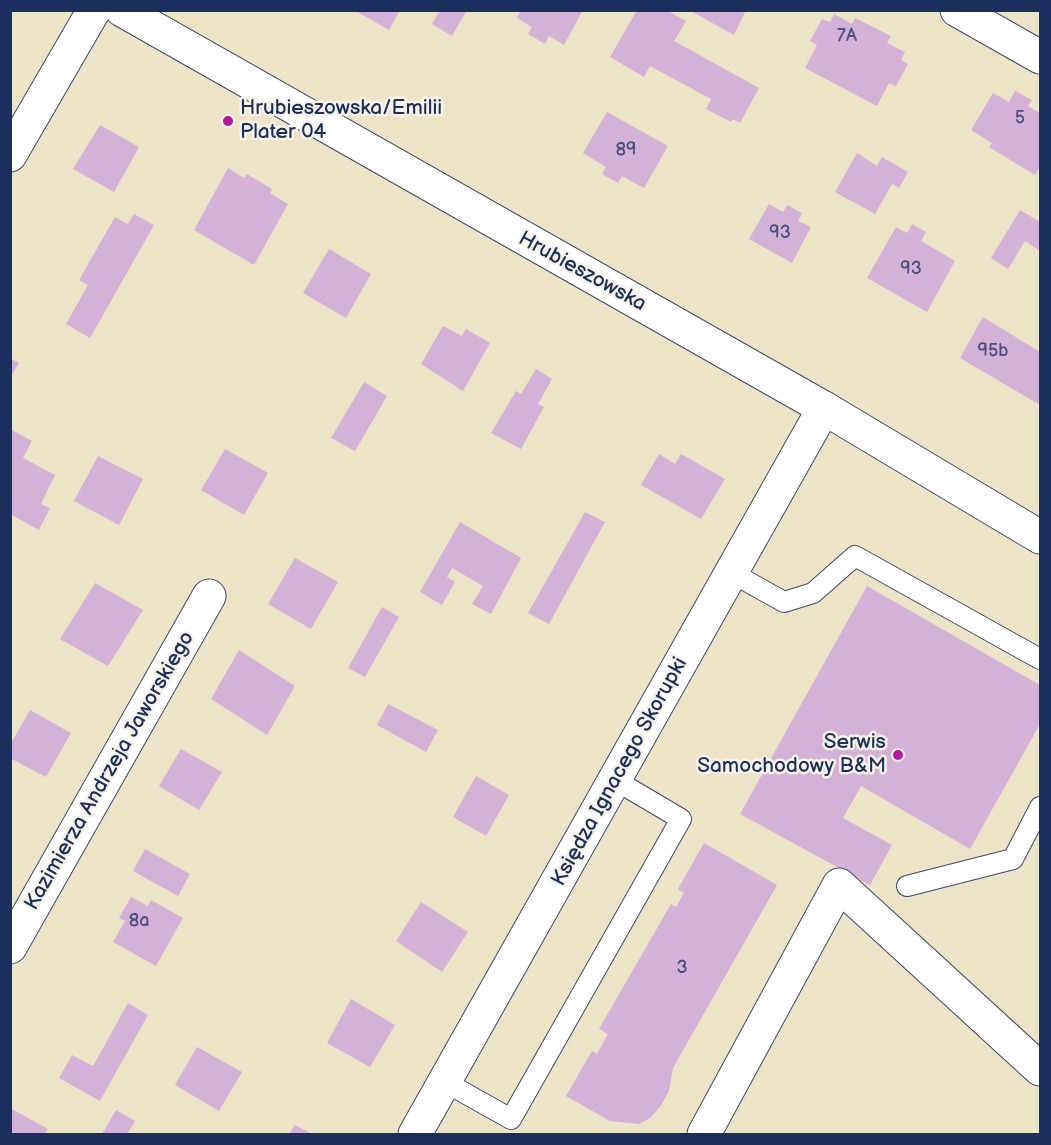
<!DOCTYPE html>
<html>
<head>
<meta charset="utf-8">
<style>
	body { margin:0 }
	#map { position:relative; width:1051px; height:1145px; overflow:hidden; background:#ece4c6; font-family:"Balsamiq Sans",sans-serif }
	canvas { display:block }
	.frame { position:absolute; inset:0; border:12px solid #1b2f5e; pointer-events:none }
</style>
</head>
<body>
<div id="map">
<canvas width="1051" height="1145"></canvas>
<div class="frame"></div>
</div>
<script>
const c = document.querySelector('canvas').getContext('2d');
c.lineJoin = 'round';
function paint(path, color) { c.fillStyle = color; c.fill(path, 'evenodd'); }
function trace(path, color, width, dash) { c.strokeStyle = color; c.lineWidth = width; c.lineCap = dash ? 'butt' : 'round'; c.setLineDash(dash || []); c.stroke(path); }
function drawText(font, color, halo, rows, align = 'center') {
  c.font = font + ' "Balsamiq Sans",sans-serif'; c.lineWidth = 5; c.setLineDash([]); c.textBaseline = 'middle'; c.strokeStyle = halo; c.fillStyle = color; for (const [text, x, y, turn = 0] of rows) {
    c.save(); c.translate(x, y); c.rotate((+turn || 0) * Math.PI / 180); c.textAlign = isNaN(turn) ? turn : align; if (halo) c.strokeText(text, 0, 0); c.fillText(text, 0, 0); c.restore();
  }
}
paint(new Path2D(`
	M354,10H400L389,30Z
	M440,10H467L452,36L432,24Z
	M521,10H583L564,45L549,36L545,44L528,34L532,27L517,18Z
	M637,10H666L686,21L674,41L759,88L740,123L733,119L731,122L706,109L711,99L650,66L644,77L610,57Z
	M689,10H746L734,35Z
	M834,14L852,24L855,18L891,36L887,43L905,52L901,60L908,64L896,86L889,83L877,106L805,68L817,45L810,41L822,19L830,22Z
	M1015,91L1032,100L1028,106L1040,113V166L1035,175L989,147L992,143L971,130L993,93L1009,102Z
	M607,112L668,146L644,188L622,176L618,183L602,174L606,167L583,153Z
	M100,125L139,147L114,192L73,169Z
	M857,153L877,166L882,157L908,172L899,188L892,184L875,214L835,192Z
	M228,168L244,178L247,174L272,189L270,193L288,204L254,265L194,230Z
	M769,204L783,212L787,205L802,213L798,221L811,227L792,263L749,239Z
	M1020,210L1040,222V251L1025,241L1008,269L991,258Z
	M134,214L154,225L90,338L66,324L88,285L79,280L115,217L128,224Z
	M912,224L926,232L921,241L955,261L927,312L867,278L896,227L907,233Z
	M329,249L371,274L346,318L303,293Z
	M983,317L1040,352V405L960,358Z
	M443,326L462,336L466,329L490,343L463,391L421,364Z
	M10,358L19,363L10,378Z
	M536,369L552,379L538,404L544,407L521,449L491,433L516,391L521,394Z
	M364,382L387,396L355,451L331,438Z
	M10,429L32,441L23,458L55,475L41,504L50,508L39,530L10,514Z
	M225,449L268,473L244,515L201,490Z
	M659,454L675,464L681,454L725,479L701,519L641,485Z
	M98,456L143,479L119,525L74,501Z
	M585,512L605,522L549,624L528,613Z
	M460,522L521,558L491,614L472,604L483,586L452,568L447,577L455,582L442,605L420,592Z
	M295,558L338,582L311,629L268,604Z
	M95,583L143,610L108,666L60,639Z
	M867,586L1040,685V724L970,849L861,786L843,818L892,845L870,885L740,814Z
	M382,607L399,617L365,677L348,668Z
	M239,650L295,686L267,735L211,699Z
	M388,704L438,730L426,752L377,725Z
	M30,710L71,733L46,777L10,758V745Z
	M181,749L222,772L199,810L159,786Z
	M476,776L509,795L486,836L453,817Z
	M704,843L777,885L673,1068L669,1091L660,1107L650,1118L639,1124L610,1121L566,1096L592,1051L597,1054L608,1034L599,1029L671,904L676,907L684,893L678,889Z
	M145,849L190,874L178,896L133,871Z
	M131,897L148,906L151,900L183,918L156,966L113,942L125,921L119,918Z
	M421,902L468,932L442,972L396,941Z
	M351,999L395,1025L370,1067L327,1043Z
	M128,1003L148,1015L100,1101L59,1078L72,1055L93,1066Z
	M197,1047L242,1072L219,1111L175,1085Z
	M10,1108L48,1129L45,1134H10Z
	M116,1110L135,1121L127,1134H102Z
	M295,1125L312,1134H289Z`), '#d4b1d7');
const lane = new Path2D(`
	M732,573L784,602L813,593L855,556L1040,659
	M907,886L1013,859L1040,807
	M445,1082L511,1119L681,819L615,780`);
const street = new Path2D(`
	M957,10L1040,57
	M10,155L94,10
	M10,947L209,596
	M415,1134L824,408
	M704,1134L839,885L1040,1069`);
const secondary = new Path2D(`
	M122,10L824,408L1040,537`);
trace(lane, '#3a4a6e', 22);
trace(street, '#3a4a6e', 35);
trace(secondary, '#3a4a6e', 35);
trace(lane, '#fff', 20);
trace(street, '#fff', 33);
trace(secondary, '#fff', 33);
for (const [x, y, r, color] of [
	[228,121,6,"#b5179e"],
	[898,755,6,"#b5179e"]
]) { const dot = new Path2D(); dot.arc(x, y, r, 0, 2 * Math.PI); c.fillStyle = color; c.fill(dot); trace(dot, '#f7f3e8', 2); }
drawText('18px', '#49507c', null, [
	["7A",847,36],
	["5",1020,118],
	["89",626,150],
	["93",780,233],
	["93",911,269],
	["95b",993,351],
	["8a",139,921],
	["3",682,968]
]);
drawText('21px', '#1b2f5e', '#f7f3e8', [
	["Hrubieszowska/Emilii",240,109],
	["Plater 04",240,133],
	["Serwis",886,743,"right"],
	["Samochodowy B&M",886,767,"right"]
], 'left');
drawText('21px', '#1b2f5e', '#f7f3e8', [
	["Hrubieszowska",582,272,29],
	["Kazimierza Andrzeja Jaworskiego",110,771,-60],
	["Księdza Ignacego Skorupki",620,772,-61]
]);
</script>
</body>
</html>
